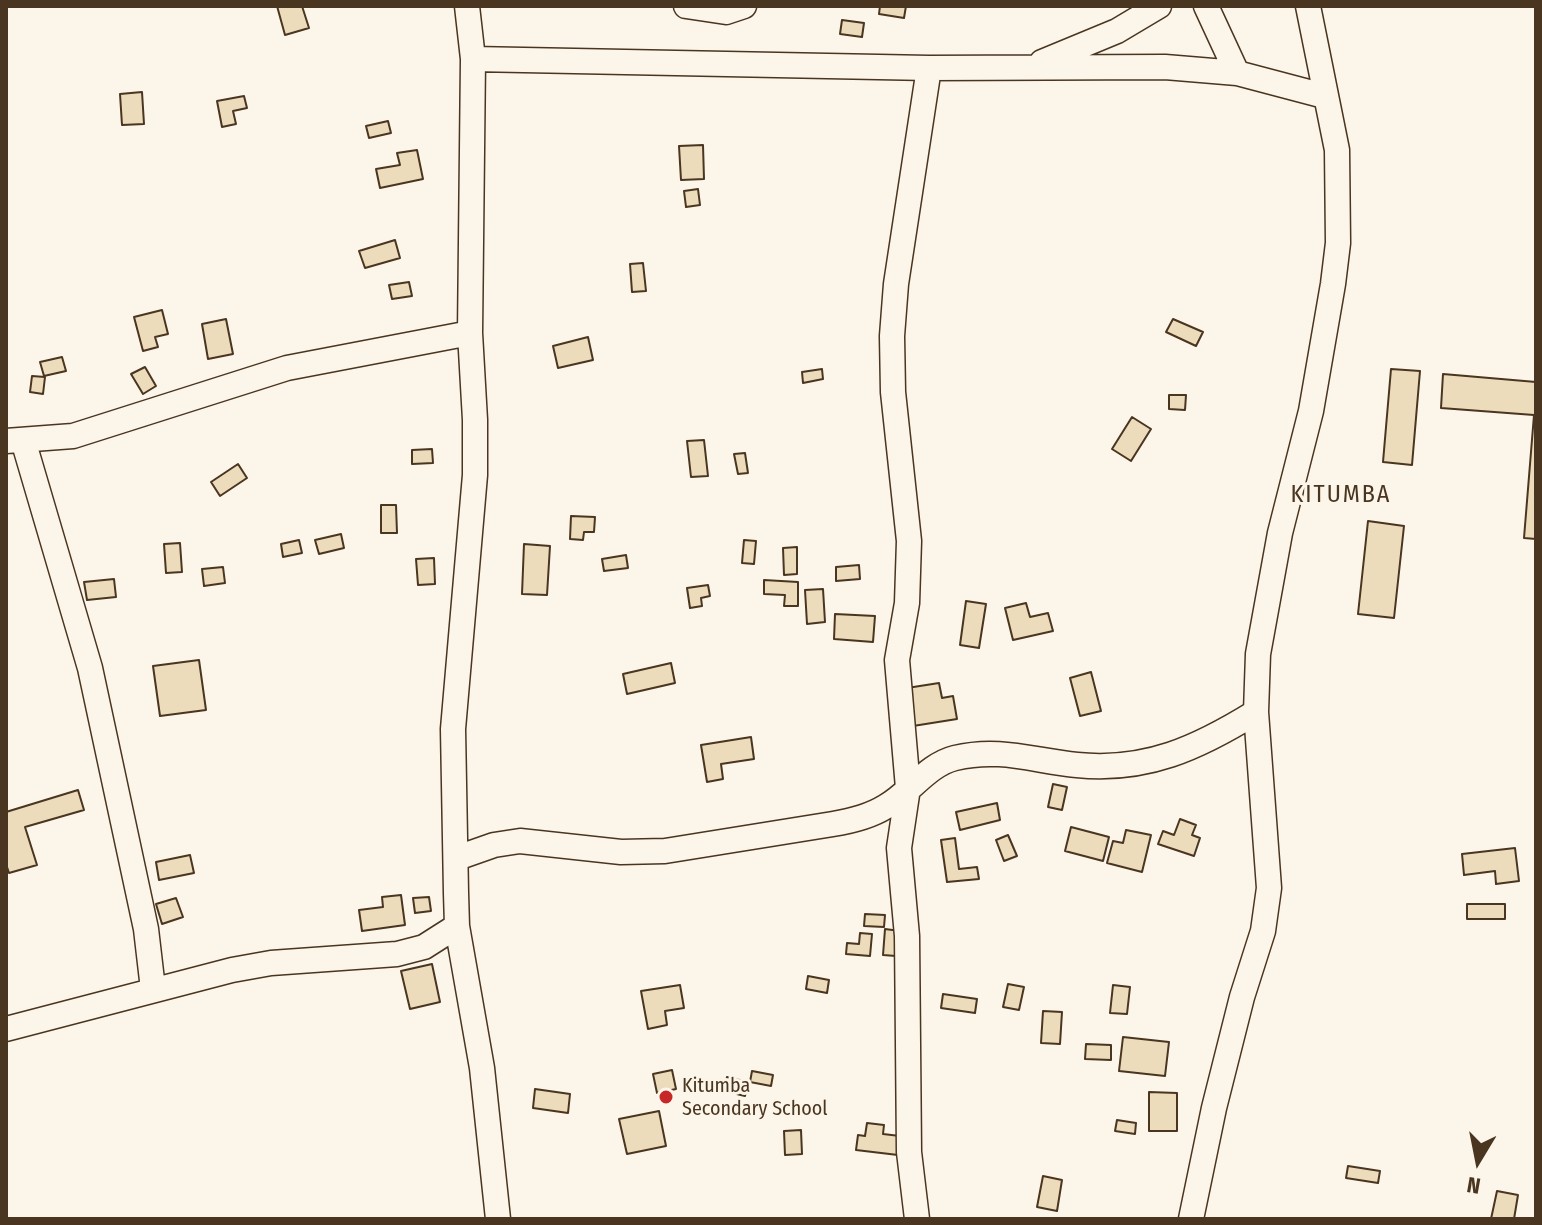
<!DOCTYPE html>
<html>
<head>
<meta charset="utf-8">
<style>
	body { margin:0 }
	#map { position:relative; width:1542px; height:1225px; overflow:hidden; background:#fbf6e9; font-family:"Fira Sans Condensed",sans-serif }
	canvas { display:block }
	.frame { position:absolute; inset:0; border:8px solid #4a3520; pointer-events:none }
	.north { position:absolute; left:1438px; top:1121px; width:80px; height:80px; -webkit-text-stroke:6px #fbf6e9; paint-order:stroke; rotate:190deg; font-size:22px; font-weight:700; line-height:32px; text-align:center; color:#4a3520 }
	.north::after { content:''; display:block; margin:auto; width:28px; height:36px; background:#4a3520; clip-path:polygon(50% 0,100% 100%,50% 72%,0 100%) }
</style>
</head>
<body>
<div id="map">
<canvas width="1542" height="1225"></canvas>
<div class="frame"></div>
<div class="north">N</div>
</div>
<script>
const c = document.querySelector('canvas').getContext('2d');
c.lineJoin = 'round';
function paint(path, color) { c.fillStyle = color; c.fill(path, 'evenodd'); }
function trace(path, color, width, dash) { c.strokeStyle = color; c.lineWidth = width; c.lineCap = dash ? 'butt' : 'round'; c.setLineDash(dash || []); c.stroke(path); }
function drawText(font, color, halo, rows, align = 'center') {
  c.font = font + ' "Fira Sans Condensed",sans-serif'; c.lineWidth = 6; c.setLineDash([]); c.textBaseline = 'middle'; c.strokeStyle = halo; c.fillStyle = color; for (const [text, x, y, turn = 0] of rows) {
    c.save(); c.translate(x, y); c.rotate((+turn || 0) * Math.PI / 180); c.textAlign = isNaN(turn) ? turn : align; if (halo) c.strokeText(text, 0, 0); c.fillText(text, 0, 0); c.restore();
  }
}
const building = new Path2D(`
	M277,6H302L309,28L285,35Z
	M880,6H906L904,18L879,14Z
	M842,20L864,23L862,37L840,34Z
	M142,92L144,124L122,125L120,94Z
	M244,96L247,108L233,111L236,124L222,127L217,101Z
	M388,121L391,133L369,138L366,126Z
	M703,145L704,179L681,180L679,146Z
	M417,150L423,179L380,188L376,169L400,165L397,153Z
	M698,189L700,205L686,207L684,191Z
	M395,240L400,258L365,268L359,251Z
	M643,263L646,291L632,292L630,264Z
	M409,282L412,296L392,299L389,285Z
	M162,310L168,334L155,337L158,347L143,351L134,317Z
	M226,319L233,354L208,359L202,324Z
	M1173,319L1203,332L1196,346L1166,332Z
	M588,337L593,360L558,368L553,346Z
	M62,357L66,371L44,376L40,362Z
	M145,367L156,386L143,394L131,374Z
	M822,369L823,379L803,383L802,372Z
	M1391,369L1420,371L1412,465L1383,462Z
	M1443,374L1536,382V539L1524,538L1534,415L1441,408Z
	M32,376L45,377L43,394L30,392Z
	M1169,395H1186L1185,410L1169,409Z
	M1132,417L1151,429L1131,461L1112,449Z
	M704,440L708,476L691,477L687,441Z
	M432,449L433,463L412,464V450Z
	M745,453L748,473L738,474L734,454Z
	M238,464L247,478L220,496L211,482Z
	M381,505H396L397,533H381Z
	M571,516L595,517L594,532H584L583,540L570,539Z
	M1368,521L1404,526L1394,618L1358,614Z
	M341,534L344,548L319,554L315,540Z
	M299,540L302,553L283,557L281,544Z
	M744,540L756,541L754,564L742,563Z
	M180,543L182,572L166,573L164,544Z
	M524,544L550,546L547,595L522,594Z
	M797,547V574L784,575L783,548Z
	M626,555L628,568L604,571L602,559Z
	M434,558L435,584L418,585L416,559Z
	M859,565L860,579L836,581V567Z
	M223,567L225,583L204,586L202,569Z
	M114,579L116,597L87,600L84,582Z
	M764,580L798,582V606H784L785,595L764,594Z
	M708,585L710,596L701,598L702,606L690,608L687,588Z
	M823,589L825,622L807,624L805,590Z
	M966,601L986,604L979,648L960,645Z
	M1026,603L1030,617L1048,613L1053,631L1013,640L1005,608Z
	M835,614L875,616L873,642L834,639Z
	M199,660L206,710L160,716L153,666Z
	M671,663L675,683L627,694L623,674Z
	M1091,672L1101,711L1080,716L1070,678Z
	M939,683L942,698L953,696L957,719L913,726L907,688Z
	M751,737L754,759L721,764L723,779L707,782L701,745Z
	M1053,784L1067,787L1062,810L1048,807Z
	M78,790L84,810L25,827L37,865L9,873L6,864V812Z
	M997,803L1000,820L960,830L956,812Z
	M1180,819L1196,825L1192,835L1200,838L1194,856L1158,844L1163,831L1174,835Z
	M1071,827L1109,837L1103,861L1065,851Z
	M1126,830L1151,835L1142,872L1107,863L1113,841L1123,843Z
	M1008,835L1017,856L1004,861L996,840Z
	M955,838L959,869L977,867L979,879L947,882L941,840Z
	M1515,848L1519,881L1496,884L1495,871L1464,875L1462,854Z
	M190,855L194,873L159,880L156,862Z
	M401,895L405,925L362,931L359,910L383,907L382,897Z
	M429,897L431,911L415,913L413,898Z
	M176,898L183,917L162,924L156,904Z
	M1467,904H1505V919H1467Z
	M865,914L885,915L884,927L864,926Z
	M885,929L900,931L896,956L883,955Z
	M860,933L872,934L870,956L846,954L847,943L859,944Z
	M432,964L440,1002L410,1009L401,971Z
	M808,976L829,980L827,993L806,989Z
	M1008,984L1024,987L1019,1010L1003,1007Z
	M680,985L684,1008L665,1011L667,1025L648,1029L641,991Z
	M1113,985L1130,987L1127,1014L1110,1013Z
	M943,994L977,999L975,1013L941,1008Z
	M1043,1011L1062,1012L1060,1044L1041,1043Z
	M1123,1037L1169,1042L1165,1076L1119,1071Z
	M1086,1044L1111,1045V1060L1085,1059Z
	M672,1070L676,1089L657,1093L653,1074Z
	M752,1071L773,1075L771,1086L750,1082Z
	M727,1077L748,1082L745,1096L724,1091Z
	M535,1089L570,1094L568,1113L533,1108Z
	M1149,1092L1177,1093V1131H1149Z
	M659,1111L666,1146L627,1154L619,1119Z
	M1117,1120L1136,1123L1135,1134L1115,1131Z
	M867,1123L884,1125L883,1134L900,1136L898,1155L856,1150L858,1135L865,1136Z
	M801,1130L802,1154L785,1155L784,1131Z
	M1348,1166L1380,1171L1378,1183L1346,1178Z
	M1043,1176L1062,1180L1057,1211L1037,1207Z
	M1497,1191L1518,1195L1514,1219H1491Z`);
paint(building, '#ecdcbc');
trace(building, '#4a3520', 2);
const street = new Path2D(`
	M467,6L473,59L470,333L475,420V475L453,729L456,893L457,926L482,1068L498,1219
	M686,6L726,12L744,6
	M1206,6L1237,73
	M473,59L929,68L1165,67L1237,73L1324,96
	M1042,62L1117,31L1159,6
	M23,440L90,668L146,929L153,989
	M6,441L73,436L287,368L470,333
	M457,858L494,845L520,841L621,852L665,851L833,824C851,821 869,817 885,807C910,793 927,765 955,758C1000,747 1034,761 1077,765C1146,772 1198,748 1256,712
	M6,1029L232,970L271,963L397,954L424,947L457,926
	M917,1219L909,1152L907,936L899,848L908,788L897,660L907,603L909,541L893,392L892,336L896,284L929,68
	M1191,1219L1214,1108L1242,997L1263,931L1269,888L1256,712L1258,654L1280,533L1311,411L1333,284L1338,243L1337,150L1308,6`);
trace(street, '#4a3520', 27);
trace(street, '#fbf6e9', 24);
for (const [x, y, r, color] of [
	[666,1097,8,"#c62828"]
]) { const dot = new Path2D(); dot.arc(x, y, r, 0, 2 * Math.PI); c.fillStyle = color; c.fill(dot); trace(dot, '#fbf6e9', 3); }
drawText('20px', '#4a3520', '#fbf6e9', [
	["Kitumba",682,1086],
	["Secondary School",682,1109]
], 'left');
c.letterSpacing = '2px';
drawText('24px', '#4a3520', '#fbf6e9', [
	["KITUMBA",1341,495]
]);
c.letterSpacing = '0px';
</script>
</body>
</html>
